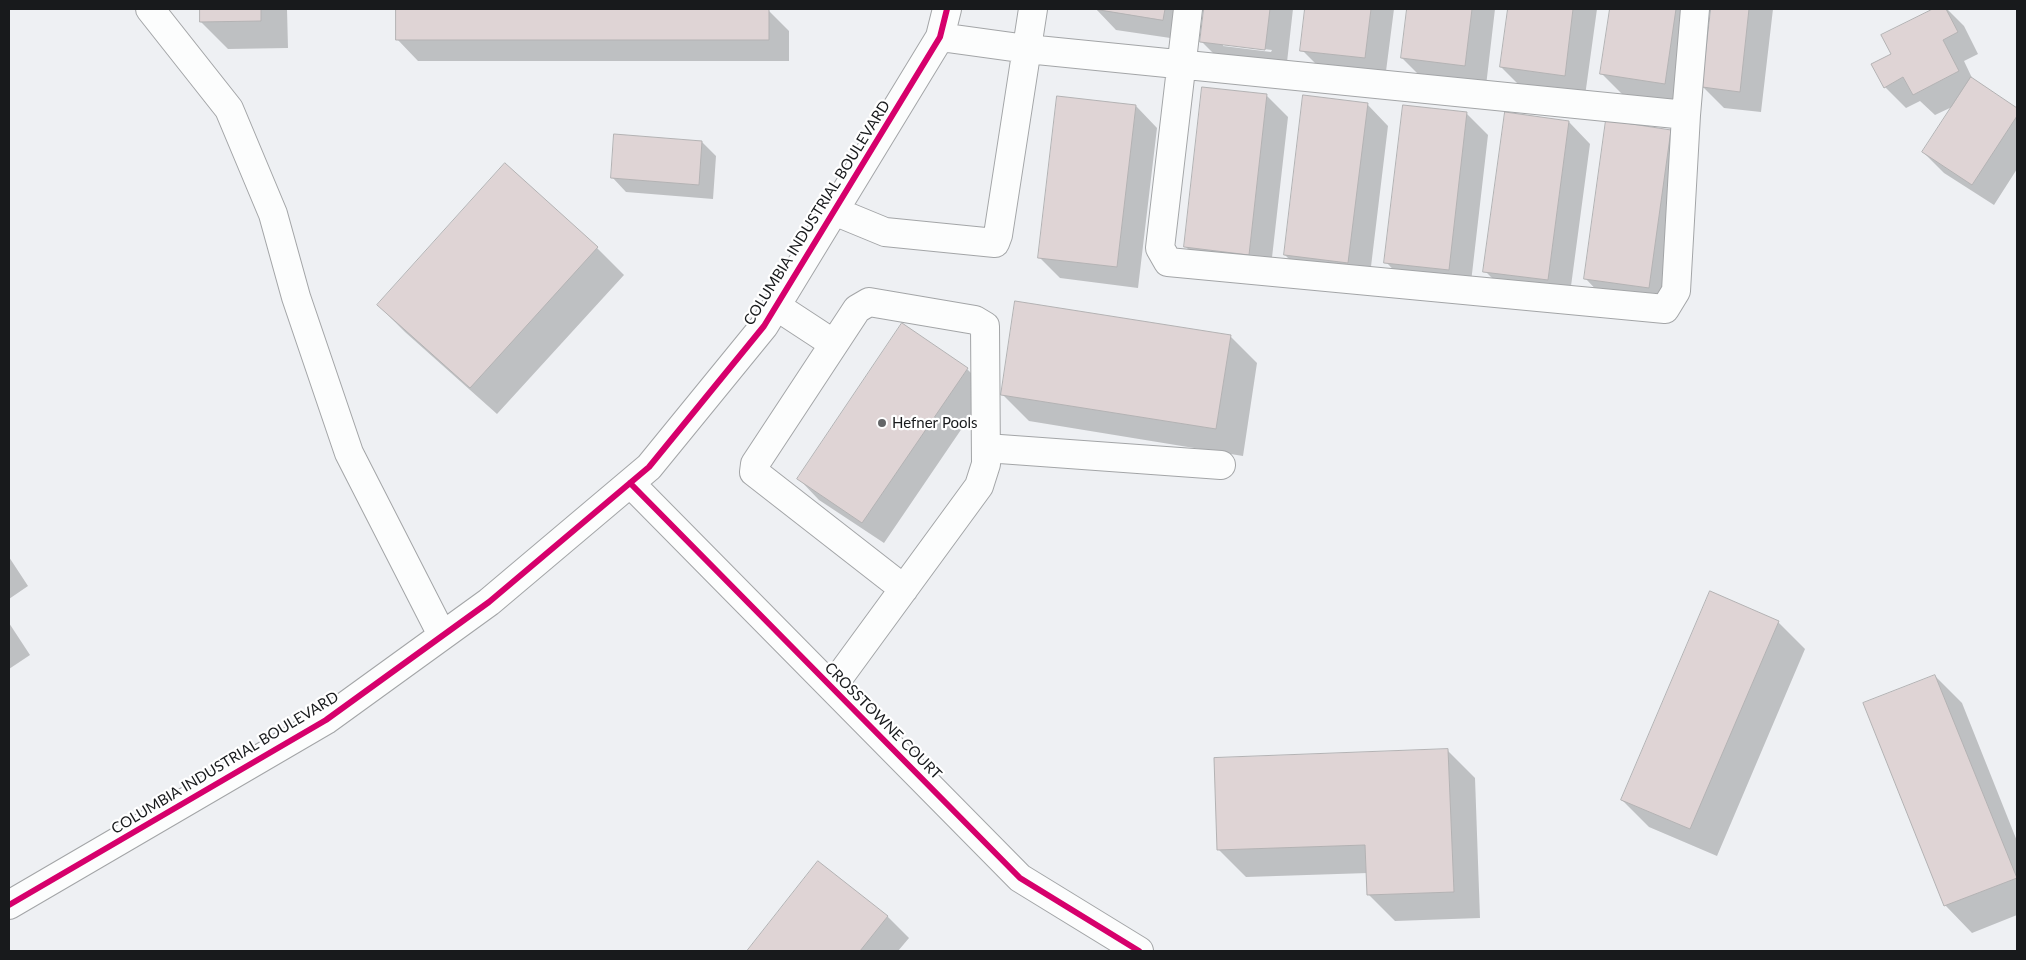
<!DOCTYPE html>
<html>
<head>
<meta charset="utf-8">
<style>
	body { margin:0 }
	#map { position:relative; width:2026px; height:960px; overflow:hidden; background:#eef0f3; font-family:Lato,sans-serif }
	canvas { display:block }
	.frame { position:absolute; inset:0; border:10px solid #181a1c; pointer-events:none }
</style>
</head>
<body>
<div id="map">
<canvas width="2026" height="960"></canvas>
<div class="frame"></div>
</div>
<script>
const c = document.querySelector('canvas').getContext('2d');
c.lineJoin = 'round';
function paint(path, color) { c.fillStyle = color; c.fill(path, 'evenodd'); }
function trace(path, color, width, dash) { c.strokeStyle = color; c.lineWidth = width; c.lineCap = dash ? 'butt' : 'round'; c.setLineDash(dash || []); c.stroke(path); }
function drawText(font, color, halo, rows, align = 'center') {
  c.font = font + ' Lato,sans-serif'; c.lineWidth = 4.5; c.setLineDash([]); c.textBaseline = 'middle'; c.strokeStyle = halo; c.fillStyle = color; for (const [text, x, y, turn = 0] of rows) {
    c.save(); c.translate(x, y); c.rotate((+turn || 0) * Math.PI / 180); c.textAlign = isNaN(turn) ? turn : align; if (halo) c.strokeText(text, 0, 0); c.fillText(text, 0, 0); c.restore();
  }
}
paint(new Path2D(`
	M201,9H287L288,48L228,49L201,22Z
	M1096,9H1189L1184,40L1116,30Z
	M1205,9H1293L1286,71L1223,63L1202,42ZM1223,44L1272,50L1271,52L1223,46Z
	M1307,9H1394L1385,79L1323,71L1302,50Z
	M1408,9H1495L1486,86L1423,79L1402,58Z
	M1509,9H1597L1585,96L1522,88L1501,67Z
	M1611,9H1700L1686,104L1623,95L1602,74Z
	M1712,9H1773L1761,112L1724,108L1703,87Z
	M1928,9H1947L1964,26L1978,54L1964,61L1973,80L2017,109V169L1994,205L1944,173L1923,152L1954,106L1935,115L1920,101L1906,108L1885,87L1892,55L1932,10Z
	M768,10L789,31V61H418L397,39Z
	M1267,96L1288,117L1270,275L1206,268L1185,246Z
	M1367,104L1388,126L1369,283L1306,276L1285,255Z
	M1136,106L1157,128L1138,288L1060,278L1039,257Z
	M1466,113L1488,135L1470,291L1407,284L1386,262Z
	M1569,122L1590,144L1569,301L1506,292L1485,271Z
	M1671,131L1692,152L1670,309L1606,300L1585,278Z
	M702,142L716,156L713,199L626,192L612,177Z
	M505,165L597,248L624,275L497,414L405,332L378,305Z
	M1230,336L1257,363L1243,456L1029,421L1002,394Z
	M967,369L988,390L884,543L819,500L798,478Z
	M9,557L28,586L9,599Z
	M1778,622L1805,649L1717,856L1649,827L1622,800Z
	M9,623L30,655L9,669Z
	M1935,676L1962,703L2017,841V915L1972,933L1945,905Z
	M1448,751L1475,778L1480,918L1395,921L1368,894V873L1246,877L1219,850Z
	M818,863L888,917L909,938L898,951H748Z`), '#0003');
const building = new Path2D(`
	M200,9H261V21L200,22Z
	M396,9H769V40H396Z
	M1094,9H1165L1163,20Z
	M1204,9H1270L1265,50L1200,42Z
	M1305,9H1371L1365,58L1300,51Z
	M1407,9H1472L1465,66L1401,58Z
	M1508,9H1573L1565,76L1500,67Z
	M1610,9H1676L1665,84L1600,74Z
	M1711,9H1749L1740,92L1702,87Z
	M1933,9H1946L1958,32L1943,40L1959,71L1913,95L1903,77L1884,88L1871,64L1891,54L1881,35Z
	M1971,77L2017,108V116L1972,185L1922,152Z
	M1202,87L1267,94L1249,255L1184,247Z
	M1303,95L1368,103L1348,263L1284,255Z
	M1057,96L1136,105L1117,267L1038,258Z
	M1403,105L1467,112L1449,270L1384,263Z
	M1505,112L1569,121L1548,280L1483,272Z
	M1606,120L1671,130L1649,288L1584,279Z
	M614,134L702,141L699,185L611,178Z
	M505,163L598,247L470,388L377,305Z
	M1015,301L1231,335L1216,429L1001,395Z
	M902,323L968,368L862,523L797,479Z
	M1710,591L1779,621L1690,829L1621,800Z
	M1935,675L2017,878L1944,906L1863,703Z
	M1448,749L1454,892L1367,895L1365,845L1217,850L1214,758Z
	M818,861L888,916L860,951H747Z`);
paint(building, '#dfd4d5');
trace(building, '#b3b2b3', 1);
const minor = new Path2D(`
	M150,9L229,109L273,214L296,297L349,453L442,635
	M1188,9L1160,248L1168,262L1665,309L1676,291L1686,115
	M940,37L1027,49L1686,115L1695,9
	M834,211L885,232L995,243L998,235L1033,9
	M776,306L834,344
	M986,448L1221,465
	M630,483L1020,878L1139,951
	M832,687L979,486L986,464L985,326L975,320L869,302L857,309L755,464L754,472L904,589
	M9,905L326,720L489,602L649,467L764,326L940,37L947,9`);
trace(minor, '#a3a5a7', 30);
trace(minor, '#fcfdfd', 28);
trace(new Path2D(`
	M630,483L1020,878L1139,951
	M9,905L326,720L489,602L649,467L764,326L940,37L947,9`), '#d6006c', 6);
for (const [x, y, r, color] of [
	[882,423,5,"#636567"]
]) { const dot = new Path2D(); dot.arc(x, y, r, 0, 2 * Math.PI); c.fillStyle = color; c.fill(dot); trace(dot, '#fff', 2); }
drawText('15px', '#181a1c', '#fff', [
	["COLUMBIA INDUSTRIAL BOULEVARD",817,213,-58],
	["CROSSTOWNE COURT",883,721,45],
	["COLUMBIA INDUSTRIAL BOULEVARD",225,763,-31]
]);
drawText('15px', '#181a1c', '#fff', [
	["Hefner Pools",892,423]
], 'left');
</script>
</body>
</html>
